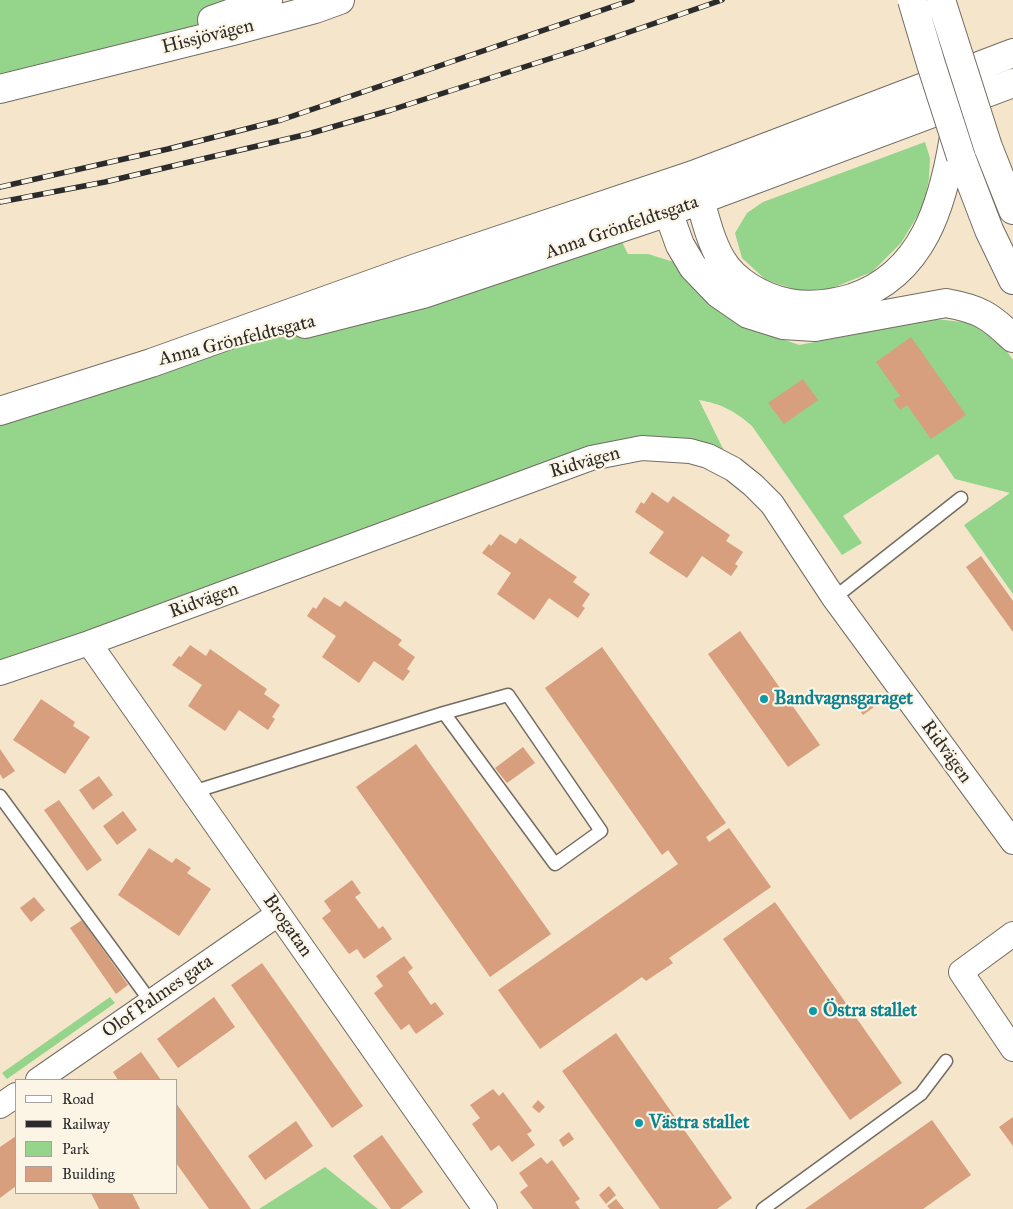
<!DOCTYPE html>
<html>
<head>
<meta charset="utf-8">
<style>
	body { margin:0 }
	#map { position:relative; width:1013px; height:1209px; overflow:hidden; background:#f5e5ca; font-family:"IM FELL Great Primer",serif }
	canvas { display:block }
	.legend { position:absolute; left:15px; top:1079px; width:162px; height:115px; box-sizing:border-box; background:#fcf5e5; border:1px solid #a8a49b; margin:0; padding:6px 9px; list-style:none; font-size:15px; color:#2b2b2b }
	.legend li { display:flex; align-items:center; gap:10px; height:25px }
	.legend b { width:25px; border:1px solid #a8a49b }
</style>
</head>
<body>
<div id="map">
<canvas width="1013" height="1209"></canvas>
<ul class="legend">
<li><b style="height:6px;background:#fff"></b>Road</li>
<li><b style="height:6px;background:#2b2b2b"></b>Railway</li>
<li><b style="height:14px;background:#94d48b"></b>Park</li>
<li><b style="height:14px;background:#d79f7d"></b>Building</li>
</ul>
</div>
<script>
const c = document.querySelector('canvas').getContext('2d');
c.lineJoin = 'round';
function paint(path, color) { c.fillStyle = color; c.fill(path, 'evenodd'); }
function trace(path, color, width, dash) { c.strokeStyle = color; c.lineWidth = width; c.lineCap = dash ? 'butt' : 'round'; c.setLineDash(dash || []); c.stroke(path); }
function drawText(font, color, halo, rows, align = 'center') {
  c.font = font + ' "IM FELL Great Primer",serif'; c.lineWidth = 4.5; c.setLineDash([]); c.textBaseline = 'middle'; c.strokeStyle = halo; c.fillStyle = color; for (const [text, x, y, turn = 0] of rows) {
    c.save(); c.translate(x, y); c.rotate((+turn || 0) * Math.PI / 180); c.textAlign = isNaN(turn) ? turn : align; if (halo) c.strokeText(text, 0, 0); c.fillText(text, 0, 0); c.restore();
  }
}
paint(new Path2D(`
	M0,0H268L75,71L0,89Z
	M925,142L930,158L929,178L924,205L901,243L872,272L830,289L800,291L766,280L742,258L735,233L747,213L763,202Z
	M616,230L628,254H648L674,262L715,306L746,326L799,345L935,319L971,323L1003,346L1013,360V594L964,525L1010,493L955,479L938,454L843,516L862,543L842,555L752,426C735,411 722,404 699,400L733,469L642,448L0,673V411L151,363L423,294Z
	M110,997L115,1003L7,1079L2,1073Z
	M325,1167L378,1209H259Z`), '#94d48b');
paint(new Path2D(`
	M911,337L966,415L931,439L907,405L900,410L893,400L900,396L876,362Z
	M803,379L818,400L784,424L768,403Z
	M652,492L668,503L673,496L730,535L726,541L743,552L735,564L738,566L731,576L702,556L687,578L649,553L664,532L635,512L641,502L644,504Z
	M500,534L516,544L520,538L577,577L573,582L590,594L582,606L585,608L578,618L549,598L534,620L497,594L511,573L482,553L489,544L491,546Z
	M981,556L1013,601V632L966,567Z
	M324,597L340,607L345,601L402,640L398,645L415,657L407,669L410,671L403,681L374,661L359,683L322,657L336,636L307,616L313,607L316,609Z
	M740,631L820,745L788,767L708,654Z
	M190,645L206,656L210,649L267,689L264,694L280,705L272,717L275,719L268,730L239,710L225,731L188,706L202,685L172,665L179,656L181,657Z
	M602,647L726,823L706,837L709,842L729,828L771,887L669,958L673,963L646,981L642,977L540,1049L498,990L678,864L668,850L662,855L545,688Z
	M868,698L874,707L863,715L857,706Z
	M41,699L75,722L73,726L90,737L65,774L13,740Z
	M416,744L551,934L490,977L356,787Z
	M523,747L535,763L507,783L495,768Z
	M0,749L15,771L3,779L0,774Z
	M99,776L113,795L93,810L79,790Z
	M59,800L102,860L87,871L44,810Z
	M123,811L137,830L117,845L103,826Z
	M149,848L172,863L176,858L191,868L187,873L211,889L179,936L118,895Z
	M352,880L361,893L355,897L379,929L383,926L392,939L364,959L357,949L349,954L322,918L331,911L324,901Z
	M34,897L45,910L31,922L20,908Z
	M775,902L902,1083L850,1120L723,939Z
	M82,920L128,985L116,994L70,928Z
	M404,956L413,968L408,972L431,1005L435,1002L444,1014L416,1034L409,1024L401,1030L374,993L383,986L376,976Z
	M262,963L363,1106L332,1128L231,985Z
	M214,997L235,1027L178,1068L157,1039Z
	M616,1033L732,1198L717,1209H660L562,1071Z
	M141,1052L161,1080H118L113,1072Z
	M493,1089L499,1096L503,1092L532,1131L527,1134L535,1145L512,1162L499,1145L491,1151L472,1124L480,1118L470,1105Z
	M538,1100L545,1107L539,1113L532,1107Z
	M176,1103L251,1209H209L176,1163Z
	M1013,1117V1146L999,1127Z
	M932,1120L971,1175L923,1209H805Z
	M296,1121L313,1146L265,1180L248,1156Z
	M569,1132L574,1139L563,1147L559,1140Z
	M382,1135L423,1192L400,1209H391L353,1156Z
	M16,1136V1186L0,1198V1147Z
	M541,1157L547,1164L552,1160L580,1199L575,1202L580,1209H533L520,1192L528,1186L519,1173Z
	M609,1186L616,1195L606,1204L599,1195Z
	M91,1193H132L140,1209H99Z
	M616,1199L624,1209H610L607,1206Z`), '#d79f7d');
const service = new Path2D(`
	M834,598L961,498
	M193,792L444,713L555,864L601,831L508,695L444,713
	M0,796L151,1002
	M763,1209L921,1094L946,1061`);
const minor = new Path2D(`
	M89,643L485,1209
	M0,673L89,643L591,458L642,448L690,451L708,456L733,469L753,485L772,504L834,598L1013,842
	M1013,934L961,972L1013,1049
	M38,1080L278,914
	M0,1106L16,1095`);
const secondary = new Path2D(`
	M212,20L268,0
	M0,89L237,30L315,9L340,0
	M988,147L1013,210
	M961,157L989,230L1013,280
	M695,183C703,208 708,236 721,259C734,282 763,298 789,303C811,307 832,304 852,298C924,274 943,203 954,137
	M662,195L680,245L693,267L719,294L748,314L783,325L815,327L946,303C979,309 989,315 1013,338
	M305,324L423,294L668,212L1013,83
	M0,411L151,363L416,268L693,175L1013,53`);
trace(service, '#726c63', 15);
trace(minor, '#726c63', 26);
trace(secondary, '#726c63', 30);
trace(service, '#fff', 12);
trace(minor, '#fff', 24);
trace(secondary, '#fff', 28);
const rail = new Path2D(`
	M0,187L168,149L281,120L632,0
	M0,202L105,182L308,134L391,110L586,47L722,0`);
trace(rail, '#2b2b2b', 5.5);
trace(rail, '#fcf5e5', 4, [11]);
const secondaryBridge = new Path2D(`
	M912,0L931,64L961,157
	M941,0L988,147`);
trace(secondaryBridge, '#726c63', 30, []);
trace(secondaryBridge, '#fff', 28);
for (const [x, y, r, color] of [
	[764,699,5,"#0f9aa8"],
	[813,1011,5,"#0f9aa8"],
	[639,1123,5,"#0f9aa8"]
]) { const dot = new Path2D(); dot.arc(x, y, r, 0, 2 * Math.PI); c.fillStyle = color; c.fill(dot); trace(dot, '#fcf5e5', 2); }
drawText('19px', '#2b2b2b', '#fcf5e5', [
	["Hissjövägen",208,37,-14],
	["Anna Grönfeldtsgata",622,228,-19],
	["Anna Grönfeldtsgata",237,341,-14],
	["Ridvägen",585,463,-16],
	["Ridvägen",204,601,-20],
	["Ridvägen",946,752,54],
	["Brogatan",287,926,55],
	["Olof Palmes gata",158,997,-35]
]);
drawText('bold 19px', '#0d838f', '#fcf5e5', [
	["Bandvagnsgaraget",774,699],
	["Östra stallet",823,1011],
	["Västra stallet",649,1123]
], 'left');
</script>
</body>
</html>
